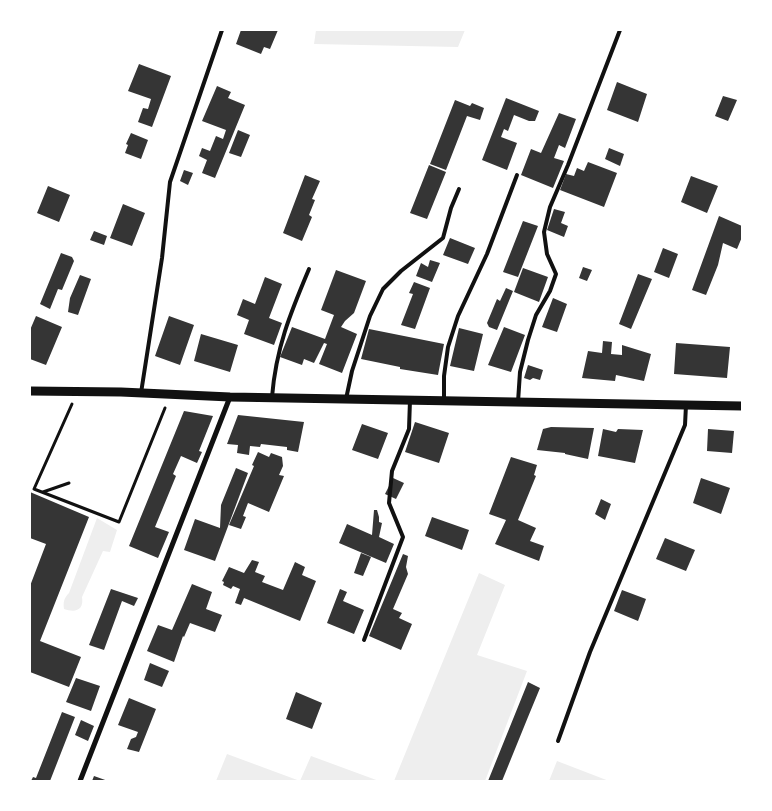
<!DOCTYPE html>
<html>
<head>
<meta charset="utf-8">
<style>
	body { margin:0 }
	#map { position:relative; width:772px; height:811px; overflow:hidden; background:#fff; font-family:Commissioner,sans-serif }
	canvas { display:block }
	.frame { position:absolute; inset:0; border:31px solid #fff; pointer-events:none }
</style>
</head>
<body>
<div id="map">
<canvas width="772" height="811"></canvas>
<div class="frame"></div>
</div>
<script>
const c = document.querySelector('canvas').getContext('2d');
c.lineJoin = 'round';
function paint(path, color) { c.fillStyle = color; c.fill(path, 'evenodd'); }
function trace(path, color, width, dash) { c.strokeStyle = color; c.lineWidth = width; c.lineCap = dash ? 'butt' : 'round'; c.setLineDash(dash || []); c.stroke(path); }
paint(new Path2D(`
	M316,30H465L458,47L314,44Z
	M97,518L117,530L110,552L103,551L82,597C84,610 76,613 64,609C63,602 64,598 69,593Z
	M479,573L505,585L477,655L527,671L485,781H394Z
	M227,754L300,781H216Z
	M311,756L379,781H300Z
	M557,761L609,781H549Z`), '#eee');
paint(new Path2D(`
	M241,30H278L270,49L264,47L261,54L236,44Z
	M139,64L171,76L152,127L138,122L143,108L148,109L151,99L128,91Z
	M617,82L647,94L638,122L607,110Z
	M217,86L231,92L228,98L245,105L215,178L202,173L207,160L199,156L202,148L210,151L216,136L223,139L226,130L202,121Z
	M723,96L737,100L728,121L715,116Z
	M506,98L539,111L535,121H529L514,115L508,131L504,129L501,137L517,143L507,170L482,160Z
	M455,100L470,106L472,103L484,108L480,120L467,116L446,170L430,164Z
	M559,113L576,119L565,148L559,145L554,158L564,161L553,188L521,175L531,149L541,153Z
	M238,130L250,135L241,157L229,153Z
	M131,133L148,140L141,159L125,153L128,145L126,144Z
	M609,148L624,154L620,166L605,159Z
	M588,162L617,173L604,207L560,190L566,174L574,176L577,168L584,171Z
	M429,165L446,172L427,219L410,213Z
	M184,170L193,173L188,185L180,181Z
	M305,175L320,181L312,199L315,200L309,215L312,217L302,241L283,233Z
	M691,176L718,186L707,213L681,202Z
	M48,186L70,195L59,222L37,213Z
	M123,204L145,213L132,246L110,238Z
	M554,209L565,212L561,223L568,226L564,237L547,230Z
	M719,216L742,226V237L737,249L723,243L718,265L706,295L692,290Z
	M523,221L538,226L518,277L503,272Z
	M94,231L107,236L104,245L90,240Z
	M450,238L475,248L468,264L443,255Z
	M663,248L678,254L669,278L654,272Z
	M61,253L72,257L74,261L62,290L58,289L50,309L40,304Z
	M430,260L440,263L432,282L416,276L421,263L428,267Z
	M583,267L592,270L587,281L579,278Z
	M523,268L548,277L539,302L514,292Z
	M336,270L366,281L354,313L345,321L341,327L357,334L342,373L319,364L327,344L324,343L314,363L304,359L302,365L280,357L292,327L325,339L334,315L321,310Z
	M638,274L652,279L631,329L619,324Z
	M80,275L91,279L78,315L68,312L70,298Z
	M265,277L282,284L269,318L282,323L274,345L244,334L249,320L237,315L243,299L255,304Z
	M414,282L430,288L415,329L401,325L413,294L409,293Z
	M506,288L513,291L497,330L489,327L487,323L497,299L500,301Z
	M553,298L567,304L557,332L542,327Z
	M36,316L62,327L46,365L30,359V330Z
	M169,316L194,325L180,365L155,356Z
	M504,327L525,335L511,372L488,365Z
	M459,328L483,334L474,371L450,366Z
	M369,329L444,344L438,375L400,369V367L361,359Z
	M201,334L238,345L230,372L194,361Z
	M603,341L612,342L611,354L622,355V345L651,354L644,381L616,375L615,381L582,378L588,351L602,353Z
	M676,343L730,347L727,378L674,374Z
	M528,365L543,370L540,380L533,378L530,380L524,378Z
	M184,411L213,416L199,451L202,452L197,463L181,456L173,474L176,476L155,527L169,532L158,558L129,546Z
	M238,415L304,422L298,452L287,450V447L261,444L260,447L250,446L249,455L237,453L238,445L227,444Z
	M415,422L449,433L439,463L405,452Z
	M362,424L388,433L378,459L352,450Z
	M551,427L594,428L588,459L565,454V453L537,450L543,429Z
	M603,429L616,432L618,429L643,430L635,463L598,456Z
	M708,429L734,431L732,453L707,451Z
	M258,452L269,457L271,453L282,457L283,466L279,475L284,476L269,512L248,503L243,516L246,517L241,529L229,525L254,466L252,465Z
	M511,457L537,465L534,475L536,476L518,520L536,528L530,541L544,546L539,561L495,544L506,520L489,514Z
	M236,468L248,473L215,561L184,550L195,519L220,528L221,505Z
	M393,478L404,483L396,499L385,494Z
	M701,478L730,488L721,514L693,503Z
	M30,492L89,517L40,641L81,657L69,687L30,672V586L46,544L30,538Z
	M601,499L611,504L605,520L595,514Z
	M374,510H377L379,517V522L382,523L379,537L394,544L386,563L339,543L347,524L372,535Z
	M432,517L469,530L462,550L425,536Z
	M665,538L695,550L686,571L656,559Z
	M361,553L371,557L363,576L354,573Z
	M403,554L408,556L406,567L408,574L393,609L402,613L399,618L412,624L401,650L369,636Z
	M252,560L259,562L255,572L265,576L262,582L283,590L295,562L305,567L302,575L316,581L300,621L244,598L241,605L235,603L240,589L233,586L231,589L223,585L224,582L222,581L229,567L244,573Z
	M192,584L212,592L206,609L222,615L215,632L190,623L184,637L183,636L174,662L147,651L158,625L172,630Z
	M111,589L138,598L134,606L122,601L104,650L89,645Z
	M340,589L347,592L343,601L364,610L354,634L327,623Z
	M622,590L646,599L638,621L614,611Z
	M150,663L169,671L162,687L144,680Z
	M76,678L100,686L91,711L66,702Z
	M528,682L540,688L528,717L502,781H488Z
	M296,692L322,703L312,729L286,719Z
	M129,698L156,709L139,752L127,749L131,739L136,737L138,732L118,725Z
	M62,712L75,717L50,781H31L33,777L36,778Z
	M81,720L94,726L88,741L75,735Z
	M94,776L108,781H92Z`), '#353535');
trace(new Path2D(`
	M72,404L34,489L119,522L165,408
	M43,492L69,483`), '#111', 3);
trace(new Path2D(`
	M141,393L162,258L170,182L222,30
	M272,397C276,348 290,314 309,269
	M346,399L352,371L370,316L383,289L401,271L443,238L451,208L459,189
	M444,400V376L448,347L458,316L487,254L517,175
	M518,402L520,372L528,340L536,315L550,291L556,274L547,254L544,232L550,207L568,165L620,30
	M364,640L403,537L389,503L392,471L409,429L410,400
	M558,741L590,652L685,425L686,405`), '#111', 4);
trace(new Path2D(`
	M80,781L230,397`), '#111', 5);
trace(new Path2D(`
	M30,391L121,392L230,397L742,406`), '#111', 9);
</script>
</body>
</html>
